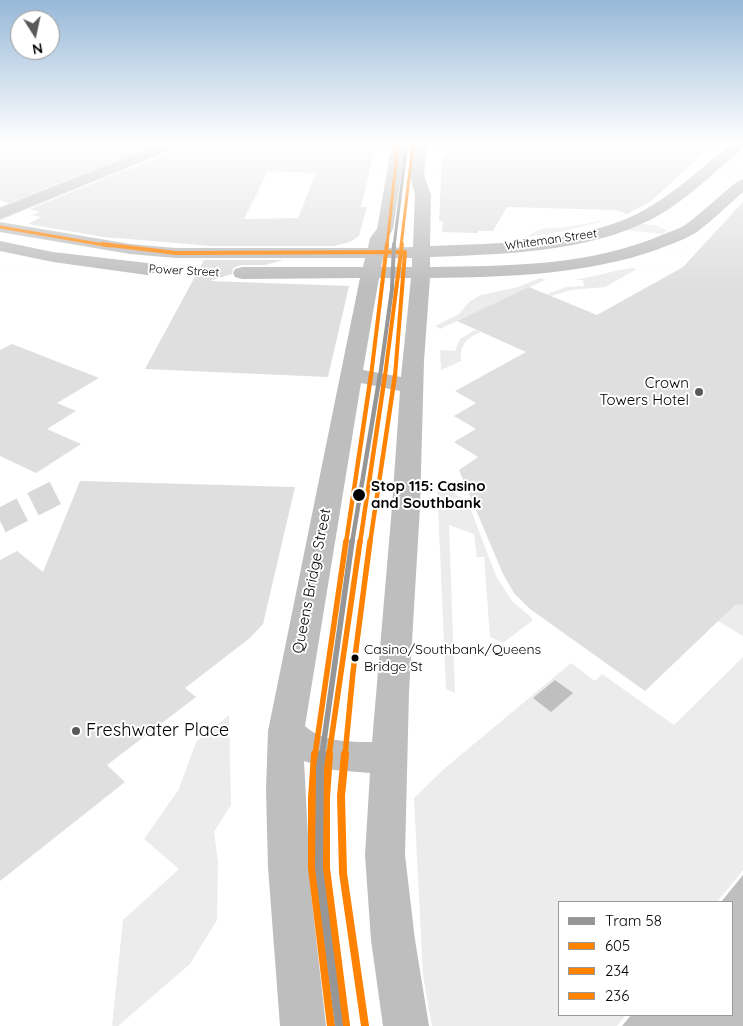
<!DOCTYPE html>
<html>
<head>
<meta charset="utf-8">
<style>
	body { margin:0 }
	#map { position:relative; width:743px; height:1026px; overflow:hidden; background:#fff; font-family:Quicksand,sans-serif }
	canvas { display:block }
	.legend { position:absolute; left:558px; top:901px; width:175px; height:115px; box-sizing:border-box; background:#fff; border:1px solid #999; margin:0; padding:6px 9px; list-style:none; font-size:15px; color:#000 }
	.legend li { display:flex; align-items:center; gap:10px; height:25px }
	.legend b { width:25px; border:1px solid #999 }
	.north { position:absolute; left:10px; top:10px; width:50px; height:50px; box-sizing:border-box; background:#fff; border:1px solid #999; border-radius:50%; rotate:170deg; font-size:14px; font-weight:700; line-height:20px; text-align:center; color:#000 }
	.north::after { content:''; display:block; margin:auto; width:18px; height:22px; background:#595959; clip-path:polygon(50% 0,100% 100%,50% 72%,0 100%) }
</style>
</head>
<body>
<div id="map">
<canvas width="743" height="1026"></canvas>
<ul class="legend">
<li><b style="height:6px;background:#969696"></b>Tram 58</li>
<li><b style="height:6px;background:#ff8200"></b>605</li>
<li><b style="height:6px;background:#ff8200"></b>234</li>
<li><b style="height:6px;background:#ff8200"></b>236</li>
</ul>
<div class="north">N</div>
</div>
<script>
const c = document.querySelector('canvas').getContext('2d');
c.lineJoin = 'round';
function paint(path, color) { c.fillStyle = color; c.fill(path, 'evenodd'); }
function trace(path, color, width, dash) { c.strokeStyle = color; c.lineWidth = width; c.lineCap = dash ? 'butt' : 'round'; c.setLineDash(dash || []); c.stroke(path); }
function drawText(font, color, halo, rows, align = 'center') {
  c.font = font + ' Quicksand,sans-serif'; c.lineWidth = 4; c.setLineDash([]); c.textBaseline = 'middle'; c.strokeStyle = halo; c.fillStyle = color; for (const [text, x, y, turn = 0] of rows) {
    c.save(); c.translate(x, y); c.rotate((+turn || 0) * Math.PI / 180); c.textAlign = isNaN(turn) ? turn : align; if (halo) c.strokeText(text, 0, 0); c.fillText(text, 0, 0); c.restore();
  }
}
paint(new Path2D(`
	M607,220L565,231L528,237C538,225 558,229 572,226C584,225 595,221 607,220Z
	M641,224L655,225L668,231L661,234L626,230Z
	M633,268L637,269L605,287L571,290L551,296L547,294L567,287L584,286L583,280H577V279C596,277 614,270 633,268Z
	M540,278L545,280L440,329L435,326L459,314L470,301L481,295L518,287Z
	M475,330L481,332C466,338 460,345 461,361L441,370L440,350L455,351L460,339Z
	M437,483L468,502L496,576L512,601L532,618V621L503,643L490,637L484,557H477L474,534L449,525L455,693L446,689Z
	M709,601L743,604V636L718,621Z
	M743,657V870L717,902H559V1015H626L617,1026H432L423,975L414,798L445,768L571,663L595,681L602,674L674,725Z
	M229,715L231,805L214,832L218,862L217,920L190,964L118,1026H112L123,920L179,869L144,839L179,789L196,742Z`), '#ececec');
paint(new Path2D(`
	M555,680L573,693L551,712L533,698Z
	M743,875V1026H622L631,1015H732V902H721Z`), '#bfbfbf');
paint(new Path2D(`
	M0,143H159L9,203L0,200Z
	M183,143H376L361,207H367L359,236L350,242L334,246H211L104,237L28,224L41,217L32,215L40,212L30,209L180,148ZM268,171L316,173L298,218L244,219Z
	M447,143H715L651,201L627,214L616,210L507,207L493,231H478V233L442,232L443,221H439L442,158L446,159Z
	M743,202V604L735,605L645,691L530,609L514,593L503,574L459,470L478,457L454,442L476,429L454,416L476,403L455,391L526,352L457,321L529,287L597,315L683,267Z
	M204,260H284L265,265H241L233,268L232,274L210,281L349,286L328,377L145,369Z
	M12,344L99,378L57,403L76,411L47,429L81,444L36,473L0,456V350Z
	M80,481L295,487L263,624L250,638L185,688L196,697L107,765L125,782L0,881V560L17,551L43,572Z`), '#dfdfdf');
trace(new Path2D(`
	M0,521L63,489`), '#d9d9d9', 25, [25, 12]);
const primary = new Path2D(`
	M163,143H181L179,146L0,219V208Z`);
trace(primary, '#dbdbdb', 2);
paint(new Path2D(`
	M392,143H406L393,229L388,238L385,248L413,247L415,195L410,175L413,143H427L424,175L431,195L430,246C499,243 576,244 639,213C673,195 703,166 733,143H743V148C713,173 684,203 650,220C584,253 503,254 430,257V267C507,266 592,266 664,234C671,231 679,229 685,225C703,212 720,195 738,181L743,179V192C728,205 713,220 697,232C686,239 671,244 659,249C586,275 506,277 430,278L424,361L420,507L409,692L405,855L415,940L429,1026H383L371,940L365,855L370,773L334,770L304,761L311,893L326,1026H280L268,867L266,790L268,731L360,278L242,279L235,277L233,273L235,269L242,267H363L365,258H176L130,254L0,232V222L130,244L176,248H368L370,238L377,229ZM383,258H412V267H381ZM379,278H411L401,377L363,370ZM361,383L400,391L392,507L372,742C350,742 322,742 305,726Z
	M0,241L53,252L147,263L154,265L156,269L154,273L147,275L53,262L0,251Z`), '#bebebe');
paint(primary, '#bebebe');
trace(new Path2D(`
	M0,227L110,246`), '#ff8200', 3);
trace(new Path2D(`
	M102,244L176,253L405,252L395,376`), '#ff8200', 4);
trace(new Path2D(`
	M370,543L395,375`), '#ff8200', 4.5);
trace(new Path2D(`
	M345,755L353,672L370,541`), '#ff8200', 5.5);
trace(new Path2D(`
	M345,754L341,796L343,873L365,1026`), '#ff8200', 8);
trace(new Path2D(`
	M401,246L413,144`), '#ff8200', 3);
trace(new Path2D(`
	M385,376L402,244`), '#ff8200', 4);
trace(new Path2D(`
	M360,543L385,375`), '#ff8200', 4.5);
trace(new Path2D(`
	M329,755L360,541`), '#ff8200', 5.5);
trace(new Path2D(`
	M329,754L326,798V868L346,1025`), '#ff8200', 8);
trace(new Path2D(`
	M387,246L398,143`), '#ff8200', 3);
trace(new Path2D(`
	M371,376L387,244`), '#ff8200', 4);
trace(new Path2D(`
	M346,543L371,375`), '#ff8200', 4.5);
trace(new Path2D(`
	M315,755L346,541`), '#ff8200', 5.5);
trace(new Path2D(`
	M315,754L312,798V868L331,1026`), '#ff8200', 8);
trace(new Path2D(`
	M394,246L407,143`), '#969696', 3);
trace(new Path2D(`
	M380,376L392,289L394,244`), '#969696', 4);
trace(new Path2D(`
	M352,543L380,375`), '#969696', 4.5);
trace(new Path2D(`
	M322,755L352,541`), '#969696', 5.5);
trace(new Path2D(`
	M322,754L320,767L319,868L339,1026`), '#969696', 8);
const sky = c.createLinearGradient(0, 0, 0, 286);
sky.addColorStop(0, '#97b8d8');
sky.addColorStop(0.5, '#fff');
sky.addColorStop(1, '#ffffff00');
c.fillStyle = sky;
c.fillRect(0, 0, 743, 286);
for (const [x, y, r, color] of [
	[699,392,5,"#595959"],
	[359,495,7,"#000"],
	[355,658,4.5,"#000"],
	[76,731,5,"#595959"]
]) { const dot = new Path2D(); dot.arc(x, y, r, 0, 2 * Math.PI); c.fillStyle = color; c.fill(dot); trace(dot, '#fff', 2); }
drawText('12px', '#000', '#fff', [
	["Whiteman Street",551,240,-8],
	["Power Street",184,271,3]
]);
drawText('14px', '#000', '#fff', [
	["Casino/Southbank/Queens",364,650],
	["Bridge St",364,667]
], 'left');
drawText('15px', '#000', '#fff', [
	["Crown",689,383],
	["Towers Hotel",689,400]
], 'right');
drawText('bold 15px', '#000', '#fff', [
	["Stop 115: Casino",371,486],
	["and Southbank",371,503]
], 'left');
drawText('15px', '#000', '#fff', [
	["Queens Bridge Street",312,581,-79]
]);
drawText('18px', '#000', '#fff', [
	["Freshwater Place",86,731]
], 'left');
</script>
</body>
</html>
